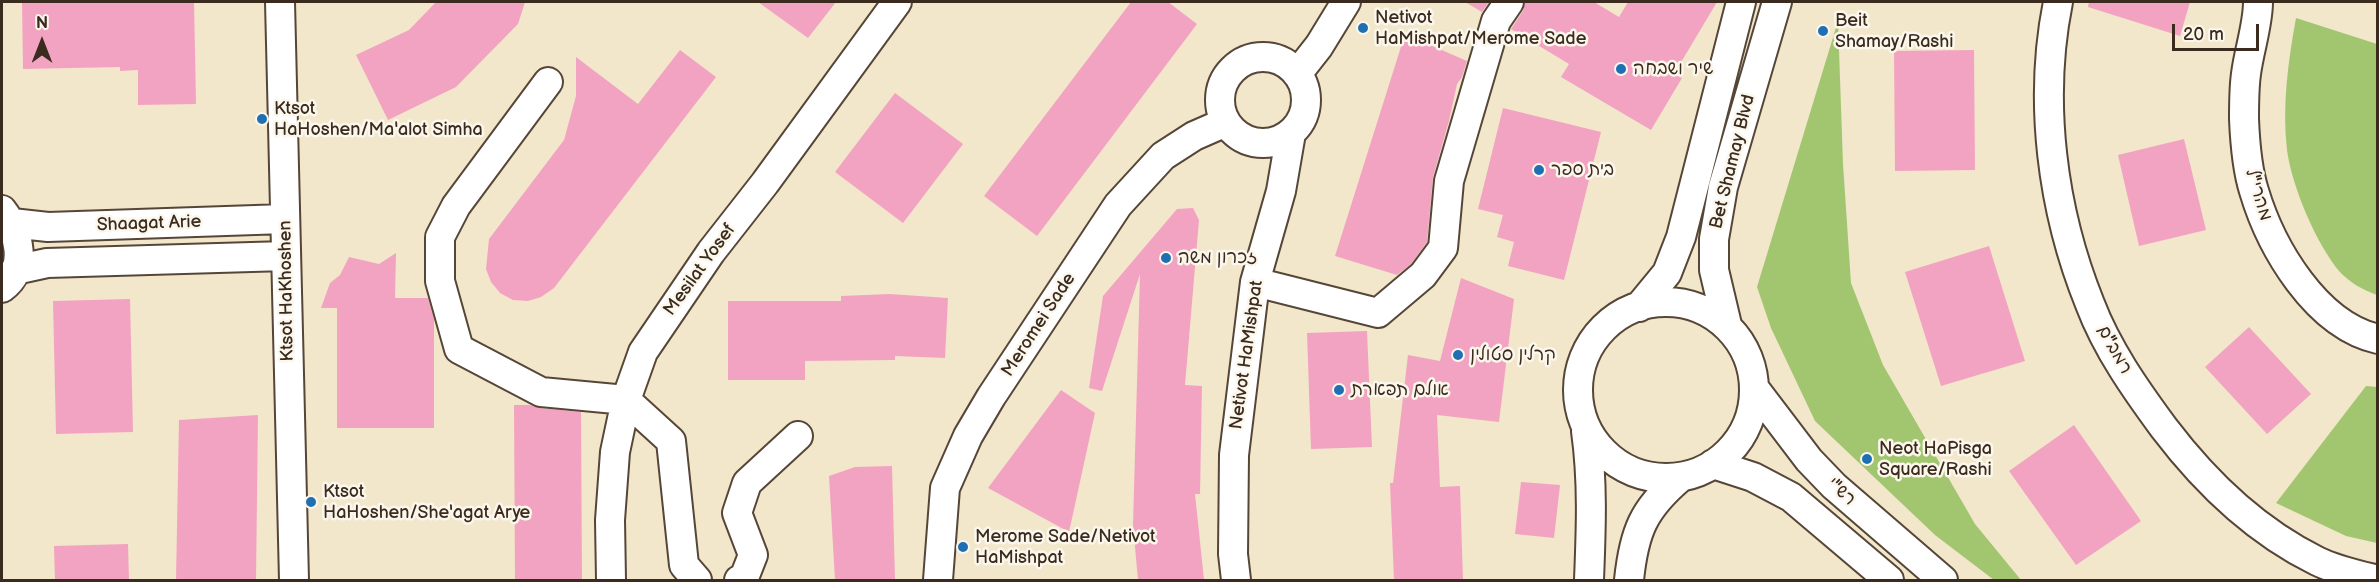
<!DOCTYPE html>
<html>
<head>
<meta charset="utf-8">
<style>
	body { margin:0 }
	#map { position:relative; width:2379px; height:582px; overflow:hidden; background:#f2e6cb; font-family:"Balsamiq Sans",sans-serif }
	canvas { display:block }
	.frame { position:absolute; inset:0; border:3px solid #3b2a1e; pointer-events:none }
	.north { position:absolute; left:12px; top:12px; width:60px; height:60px; -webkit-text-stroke:4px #fbf7ec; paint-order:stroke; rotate:0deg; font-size:16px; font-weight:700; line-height:24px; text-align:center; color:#3b2a1e }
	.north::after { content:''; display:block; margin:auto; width:21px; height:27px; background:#3b2a1e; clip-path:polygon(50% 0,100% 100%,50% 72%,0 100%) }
	.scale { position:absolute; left:2172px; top:24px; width:87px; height:27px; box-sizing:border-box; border:3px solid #3b2a1e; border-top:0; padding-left:8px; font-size:18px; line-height:21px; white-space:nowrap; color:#3b2a1e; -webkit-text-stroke:4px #fbf7ec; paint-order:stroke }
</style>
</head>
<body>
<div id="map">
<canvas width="2379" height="582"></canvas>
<div class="frame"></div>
<div class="north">N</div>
<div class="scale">20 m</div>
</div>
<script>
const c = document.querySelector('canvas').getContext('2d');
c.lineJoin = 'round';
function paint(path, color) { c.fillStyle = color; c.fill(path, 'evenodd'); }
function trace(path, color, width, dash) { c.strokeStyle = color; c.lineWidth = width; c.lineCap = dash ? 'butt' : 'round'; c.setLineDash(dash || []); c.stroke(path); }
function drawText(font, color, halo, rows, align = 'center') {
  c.font = font + ' "Balsamiq Sans","Playpen Sans Hebrew",sans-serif'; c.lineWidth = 5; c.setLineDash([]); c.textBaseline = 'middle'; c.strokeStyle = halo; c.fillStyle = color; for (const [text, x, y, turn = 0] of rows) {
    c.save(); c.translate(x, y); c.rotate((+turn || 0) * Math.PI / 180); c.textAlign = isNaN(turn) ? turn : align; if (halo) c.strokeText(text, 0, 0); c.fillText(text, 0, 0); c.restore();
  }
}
paint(new Path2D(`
	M2296,18L2377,44V295C2363,290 2350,283 2339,271C2316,243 2292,187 2287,150C2282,106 2288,62 2296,18Z
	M1838,21L1843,164L1851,283L1883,365L1975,524L2021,580H1994L1935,535L1815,421L1771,328L1757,287Z
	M2366,386L2377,387V543L2346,536L2276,503Z`), '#a2c670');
paint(new Path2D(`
	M22,2H194L196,104L138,105V70L120,71V67L23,69Z
	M436,2H525L518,24L456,87L388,120L356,55L409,30Z
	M758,2H836L808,38Z
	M1131,2H1168L1197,24L1037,236L984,196Z
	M1465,2H1489L1482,12Z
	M1525,2H1594L1619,17L1628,2H1717L1674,74L1682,78L1651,130L1561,77L1569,64L1511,29L1523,11Z
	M2089,2H2190L2180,36L2088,7Z
	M1405,34L1467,61L1462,77L1457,84L1449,121L1433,177L1427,242L1411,264L1397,275L1335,256Z
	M680,50L716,77L554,288L541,297L528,301L513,300L500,293L491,282L486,269L489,239L564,140L576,96V57L638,104Z
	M1974,50L1975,170L1895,171L1894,51Z
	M895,93L963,144L903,223L835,172Z
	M1503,108L1601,132L1564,280L1508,266L1514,242L1497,237L1503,215L1478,209Z
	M2184,139L2206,230L2139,246L2118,155Z
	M1193,208L1199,220L1185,385L1202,386L1200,494H1195L1204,580H1138L1133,525L1140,274L1102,391L1089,388L1103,296L1177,209Z
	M1989,246L2025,361L1941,386L1905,272Z
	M396,253L395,298H428L434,319V428H337V308H321L330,283L340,275L349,257L379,264Z
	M1461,278L1514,299L1499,422L1437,415L1440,487L1460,486L1463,580H1394L1390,483H1393L1408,355L1440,361Z
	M890,294L948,298L945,358L895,356V360L805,361V380H728V301H841V296Z
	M130,299L133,432L56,434L53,301Z
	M2249,327L2311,394L2267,434L2205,367Z
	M1367,331L1372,447L1311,449L1307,333Z
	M1061,390L1095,413L1069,532L988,488Z
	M514,405H530L539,408L581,412L582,580H515Z
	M258,415L256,580H176L179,420Z
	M2074,425L2141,521L2076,565L2009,471Z
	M892,466L895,580H835L829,476L855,467Z
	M1521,482L1560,485L1554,538L1515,534Z
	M128,544L129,580H55L54,546Z`), '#f3a3c2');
const minor = new Path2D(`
	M280,2L294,580
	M2058,2C2038,101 2052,210 2090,304C2107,349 2136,390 2164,428C2205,482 2256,531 2317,561C2335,570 2358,575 2378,580
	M2258,2C2258,25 2249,50 2246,74C2244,88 2244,104 2244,119C2245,143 2247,169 2254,191C2271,248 2316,325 2378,339
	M1220 100a43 43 0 1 1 86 0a43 43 0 1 1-86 0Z
	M1297,74L1319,46L1346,2
	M548,82L456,206L440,237V281L459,349L541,392L626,400L671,441L684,565L697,580
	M12,223L48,227L285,219
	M15,270L47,263L286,256
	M1255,282L1378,313L1423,275L1443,248L1449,181L1496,21L1509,2
	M2,288C29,268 19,232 2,210
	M1578 390a88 88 0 1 1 176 0a88 88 0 1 1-176 0Z
	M1639,307L1667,273L1681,237L1741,2
	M1727,325L1714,270V239L1723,187L1777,2
	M1755,389L1809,460L1834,486L1943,580
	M1586,431C1593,481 1591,530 1589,580
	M1713,464L1753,477L1791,497L1889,580
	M611,580L610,520L615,452L626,400L643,352L711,252L765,183L897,2
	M739,580L744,578L753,555L737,513L747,483L798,436
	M938,580L945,488L968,436L991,397L1118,205L1163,156L1194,136L1226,122
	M1236,580L1233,554L1234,455L1255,282L1281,191L1291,133
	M1629,580C1634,532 1643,509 1681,477`);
trace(minor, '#564638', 32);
trace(minor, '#fff', 28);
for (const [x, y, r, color] of [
	[1363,28,6,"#1f6fb2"],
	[1823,31,6,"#1f6fb2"],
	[1621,69,6,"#1f6fb2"],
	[262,119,6,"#1f6fb2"],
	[1539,170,6,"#1f6fb2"],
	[1166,258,6,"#1f6fb2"],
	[1458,355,6,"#1f6fb2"],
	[1339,390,6,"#1f6fb2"],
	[1867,459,6,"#1f6fb2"],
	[311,502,6,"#1f6fb2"],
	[963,547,6,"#1f6fb2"]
]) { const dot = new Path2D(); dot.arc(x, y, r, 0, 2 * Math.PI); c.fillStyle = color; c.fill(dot); trace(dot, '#fbf7ec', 2); }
drawText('18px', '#3b2a1e', '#fbf7ec', [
	["Netivot",1375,18],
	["HaMishpat/Merome Sade",1375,39],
	["Beit",1835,21],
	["Shamay/Rashi",1835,42],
	["שיר ושבחה",1633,69],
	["Ktsot",274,109],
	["HaHoshen/Ma'alot Simha",274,130],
	["בית ספר",1551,170],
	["זכרון משה",1178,258],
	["קרלין סטולין",1470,355],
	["אולם תפארת",1351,390],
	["Neot HaPisga",1879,449],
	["Square/Rashi",1879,470],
	["Ktsot",323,492],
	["HaHoshen/She'agat Arye",323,513],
	["Merome Sade/Netivot",975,537],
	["HaMishpat",975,558]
], 'left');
drawText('18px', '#3b2a1e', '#fbf7ec', [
	["Bet Shamay Blvd",1733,162,-76],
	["מהרי\"ל",2258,195,73],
	["Shaagat Arie",149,224,-2],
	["Mesilat Yosef",700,270,-54],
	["Ktsot HaKhoshen",287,291,-91],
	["Meromei Sade",1039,325,-57],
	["רמב\"ם",2114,350,61],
	["Netivot HaMishpat",1247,355,-82],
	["רש\"י",1841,492,43]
]);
</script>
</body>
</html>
